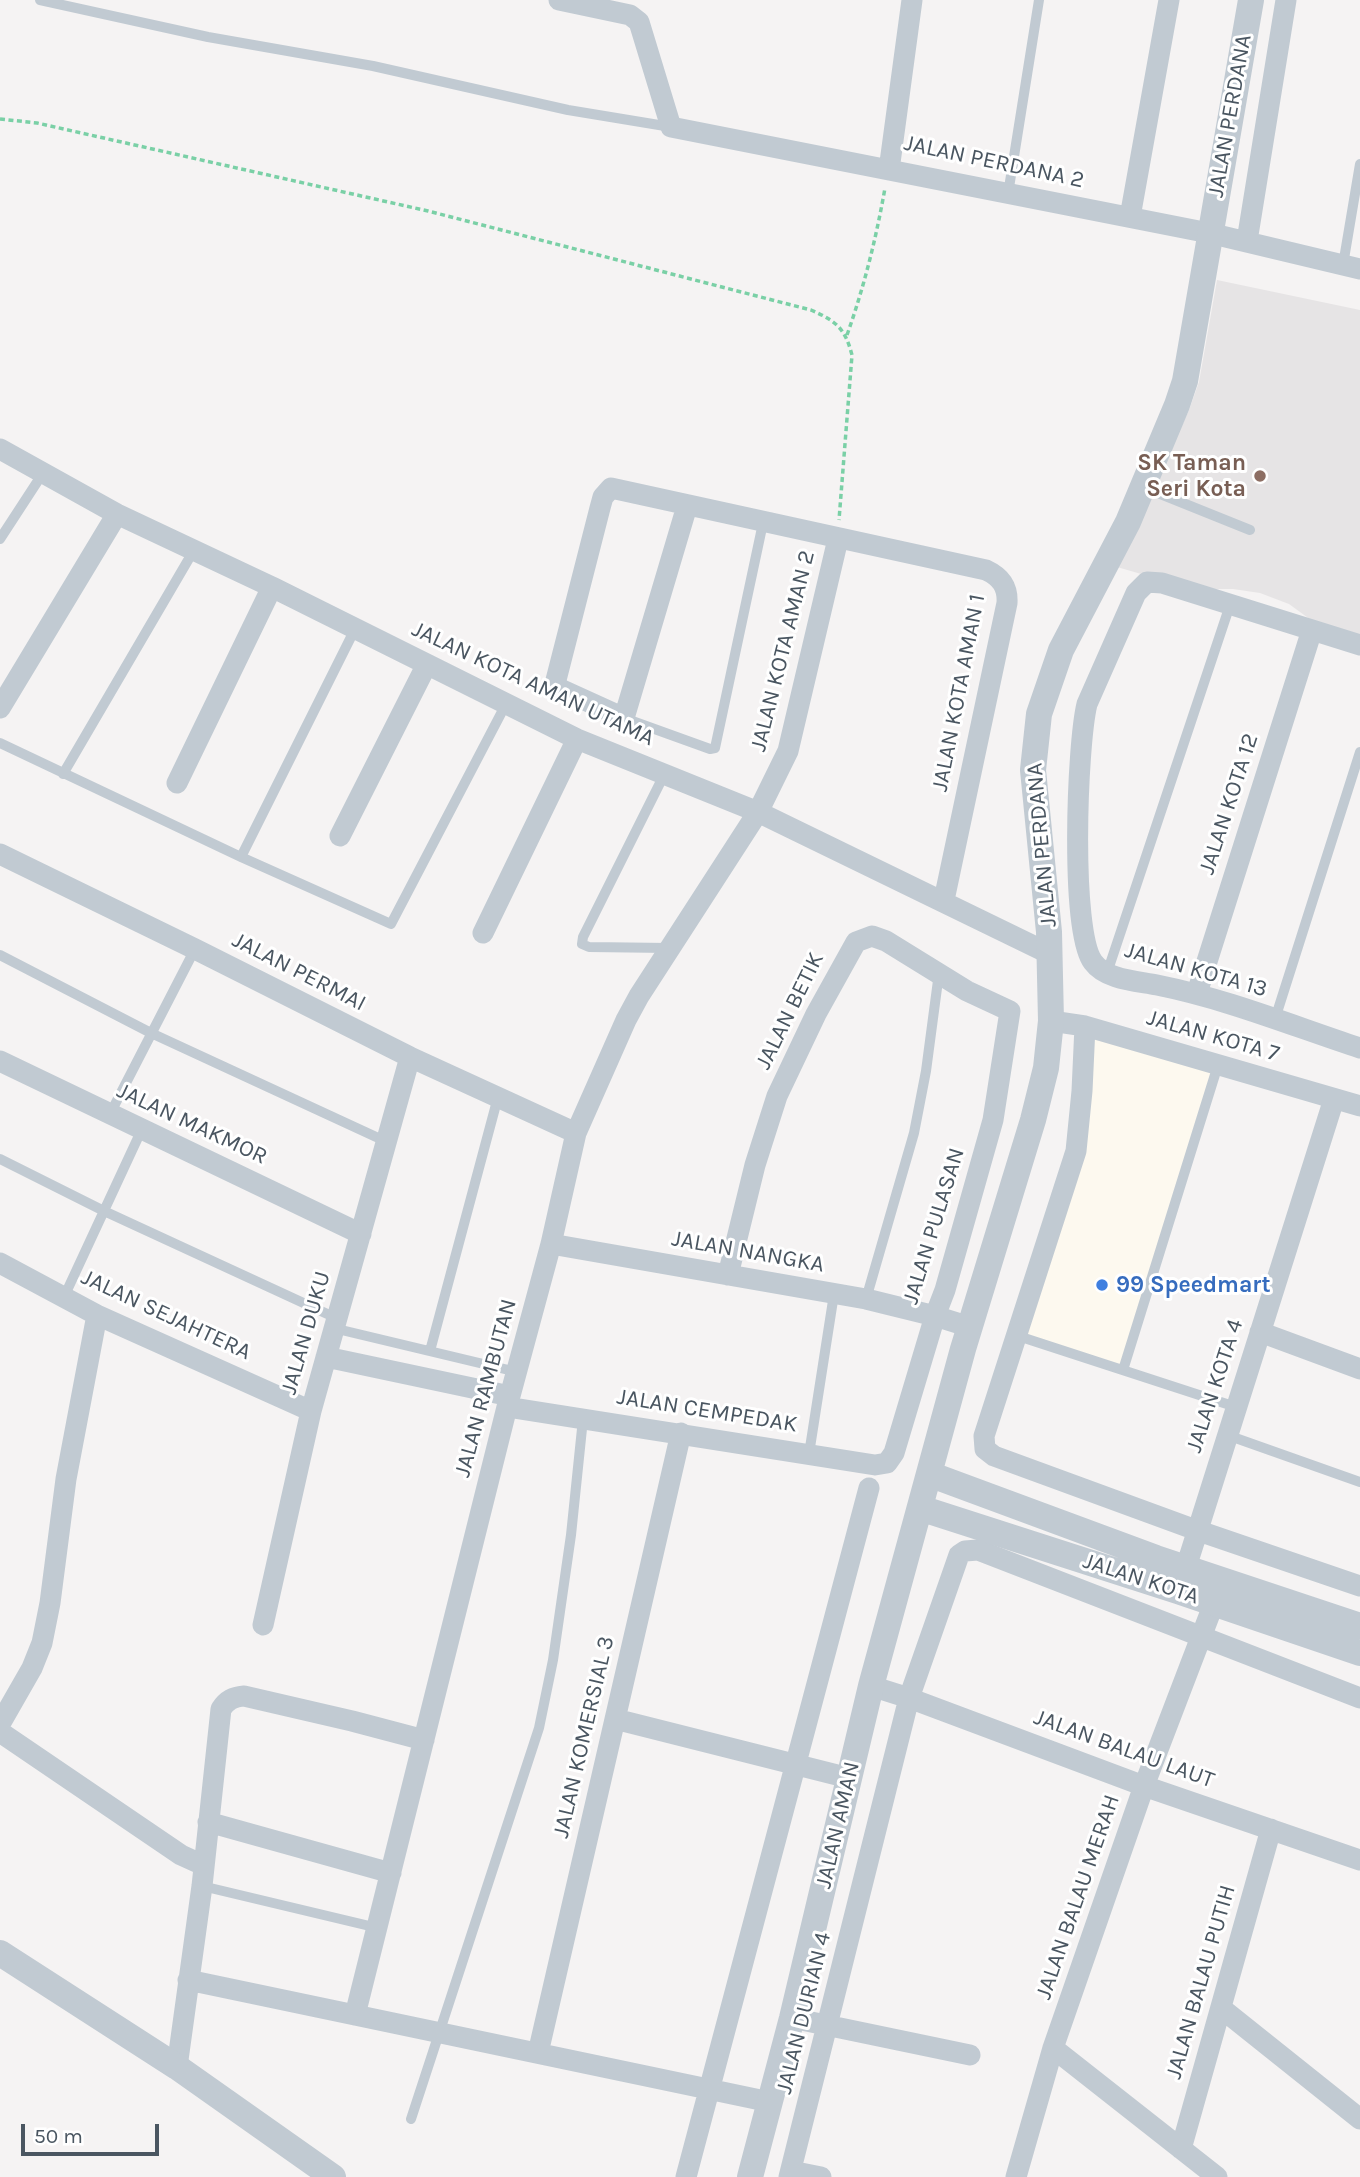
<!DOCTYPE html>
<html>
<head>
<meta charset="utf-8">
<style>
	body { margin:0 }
	#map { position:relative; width:1360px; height:2177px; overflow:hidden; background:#f5f3f3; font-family:Karla,sans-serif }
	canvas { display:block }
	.scale { position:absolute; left:21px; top:2124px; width:138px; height:32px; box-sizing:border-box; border:4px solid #4a5661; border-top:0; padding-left:9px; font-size:21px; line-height:24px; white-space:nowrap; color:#4a5661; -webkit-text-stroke:5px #fff; paint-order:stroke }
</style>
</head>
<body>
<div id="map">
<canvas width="1360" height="2177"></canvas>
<div class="scale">50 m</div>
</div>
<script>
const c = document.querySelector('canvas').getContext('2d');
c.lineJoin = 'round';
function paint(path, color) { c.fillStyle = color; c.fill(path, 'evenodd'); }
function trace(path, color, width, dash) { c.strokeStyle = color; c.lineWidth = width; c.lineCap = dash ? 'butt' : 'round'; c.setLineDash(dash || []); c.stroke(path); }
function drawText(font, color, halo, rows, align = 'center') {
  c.font = font + ' Karla,sans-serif'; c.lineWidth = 6; c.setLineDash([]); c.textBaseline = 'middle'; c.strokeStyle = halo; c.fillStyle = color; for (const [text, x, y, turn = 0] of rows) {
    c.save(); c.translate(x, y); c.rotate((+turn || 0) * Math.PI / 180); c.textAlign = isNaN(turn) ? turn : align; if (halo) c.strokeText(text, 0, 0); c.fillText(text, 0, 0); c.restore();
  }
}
paint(new Path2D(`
	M1079,1018L1223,1061L1125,1375L1006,1336L1070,1149Z`), '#fdf9ef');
paint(new Path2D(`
	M1217,280L1360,310V642L1311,620L1289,604L1260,593L1233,589H1193L1117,567L1189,410L1199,382Z`), '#e6e4e5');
trace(new Path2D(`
	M0,119L37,123L428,211L811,310C836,321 845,328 852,355L839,520
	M847,335C864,287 876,239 885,188`), '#7ad0a6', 3.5, [5, 3.5]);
trace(new Path2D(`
	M40,0L208,37L373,66L568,110L671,127
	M1008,194L1039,0
	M1343,265L1360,164
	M1143,487L1250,530
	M0,539L43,473
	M624,718L710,749L715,748L763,523
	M0,743L241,857L391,924L506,704
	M63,774L194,550
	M664,775L583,937L582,944L589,947L669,948
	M241,857L355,629
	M0,955L151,1033L387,1142
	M1107,973L1230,605
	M1275,1019L1360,752
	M110,1114L195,949
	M0,1159L104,1211L336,1318
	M64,1297L142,1129
	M866,1299L914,1133L926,1071L939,973
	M333,1328L517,1372
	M1015,1335L1236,1407
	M430,1351L498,1097
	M1123,1370L1218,1065
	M1227,1435L1360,1482
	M809,1454L834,1294
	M202,1886L378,1928
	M411,2119L539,1728L553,1660L571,1535L583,1419`), '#c1cad2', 10);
trace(new Path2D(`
	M559,0L630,15L639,22L671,127L889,170
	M912,0L889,170L1209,233L1360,269
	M1130,217L1169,0
	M1247,241L1286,0
	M0,449L117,514L272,587L577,739L758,812L1050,954
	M687,506L624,718L558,688L556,680L600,508L603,497L611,488L986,570C1001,577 1008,587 1007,603L944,900
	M1360,645L1162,583L1147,582L1136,593L1087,704C1077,745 1070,931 1093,962C1106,980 1137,981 1157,985C1227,999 1293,1026 1360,1048
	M0,708L117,514
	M177,783L272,587
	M340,836L427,664
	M0,854L195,949L410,1057L576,1133
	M483,933L577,739
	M1197,993L1312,630
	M1051,1021L1085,1026L1360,1106
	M1085,1026L1082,1091L1076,1151L984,1436L985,1449L994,1456L1196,1530L1360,1586
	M0,1061L361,1234
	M551,1244L866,1299L935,1316L970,1327
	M0,1263L97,1315L311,1411
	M1260,1332L1360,1369
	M326,1357L510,1396
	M507,1407L875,1465L887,1463L894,1453L935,1316L945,1290L993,1120L1010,1011L967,991L886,941L872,936L856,942L816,1014L777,1096L755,1165L728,1275
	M1182,1580L1334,1099
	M263,1625L311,1411L410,1057
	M871,1686L909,1698L1144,1786L1360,1860
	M615,1719L849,1778
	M0,1724L32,1668L42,1643L50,1603L66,1479L97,1315
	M0,1732L181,1855L203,1865
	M208,1822L391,1873
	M188,1980L770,2102
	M1221,2008L1360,2119
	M355,2015L507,1407L551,1244L576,1133L626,1020L639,996L758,812L788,751L838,539
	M792,2018L970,2055
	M1053,2048L1217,2177
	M538,2053L681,1433
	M177,2067L202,1886L221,1709C227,1700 233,1697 244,1696L352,1721L424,1740
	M1181,2149L1271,1829
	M791,2171L821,2177
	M686,2177L869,1488
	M789,2177L909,1698L959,1555L965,1551L978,1550L1360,1698
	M1016,2177L1053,2048L1144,1786L1219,1590`), '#c1cad2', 21);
trace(new Path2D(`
	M929,1474L1156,1558L1360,1626
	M920,1508L1178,1591L1360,1653
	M0,1953L177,2067L333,2177
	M750,2177L792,2018L871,1686L963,1349L1033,1120L1046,1068L1051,1021L1049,932L1033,770L1039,714L1061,650L1128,522L1177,405L1185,381L1251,0`), '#c1cad2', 26);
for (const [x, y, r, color] of [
	[1260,476,7,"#8d6e63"],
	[1102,1285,7,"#3f7fe0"]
]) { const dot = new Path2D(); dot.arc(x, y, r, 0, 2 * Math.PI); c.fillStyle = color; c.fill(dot); trace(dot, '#fff', 2.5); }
drawText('23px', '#4a5661', '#fff', [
	["JALAN PERDANA",1230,116,-80],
	["JALAN PERDANA 2",994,162,12],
	["JALAN KOTA AMAN 2",783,651,-76],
	["JALAN KOTA AMAN UTAMA",533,684,25],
	["JALAN KOTA AMAN 1",959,693,-79],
	["JALAN KOTA 12",1229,804,-72],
	["JALAN PERDANA",1042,845,-95],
	["JALAN KOTA 13",1196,970,16],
	["JALAN PERMAI",299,972,27],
	["JALAN BETIK",790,1011,-64],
	["JALAN KOTA 7",1213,1036,16],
	["JALAN MAKMOR",192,1124,25],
	["JALAN PULASAN",934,1226,-73],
	["JALAN NANGKA",748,1252,10],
	["JALAN SEJAHTERA",166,1315,25],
	["JALAN DUKU",306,1333,-74],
	["JALAN KOTA 4",1215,1386,-72],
	["JALAN RAMBUTAN",486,1388,-75],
	["JALAN CEMPEDAK",707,1411,9],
	["JALAN KOTA",1141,1579,18],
	["JALAN KOMERSIAL 3",584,1737,-77],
	["JALAN BALAU LAUT",1124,1749,20],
	["JALAN AMAN",838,1825,-77],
	["JALAN BALAU MERAH",1078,1897,-71],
	["JALAN BALAU PUTIH",1201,1982,-74],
	["JALAN DURIAN 4",804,2013,-76]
]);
drawText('bold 23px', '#785e54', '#fff', [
	["SK Taman",1246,463],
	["Seri Kota",1246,489]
], 'right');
drawText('bold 23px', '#366cbe', '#fff', [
	["99 Speedmart",1116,1285]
], 'left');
</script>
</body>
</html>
